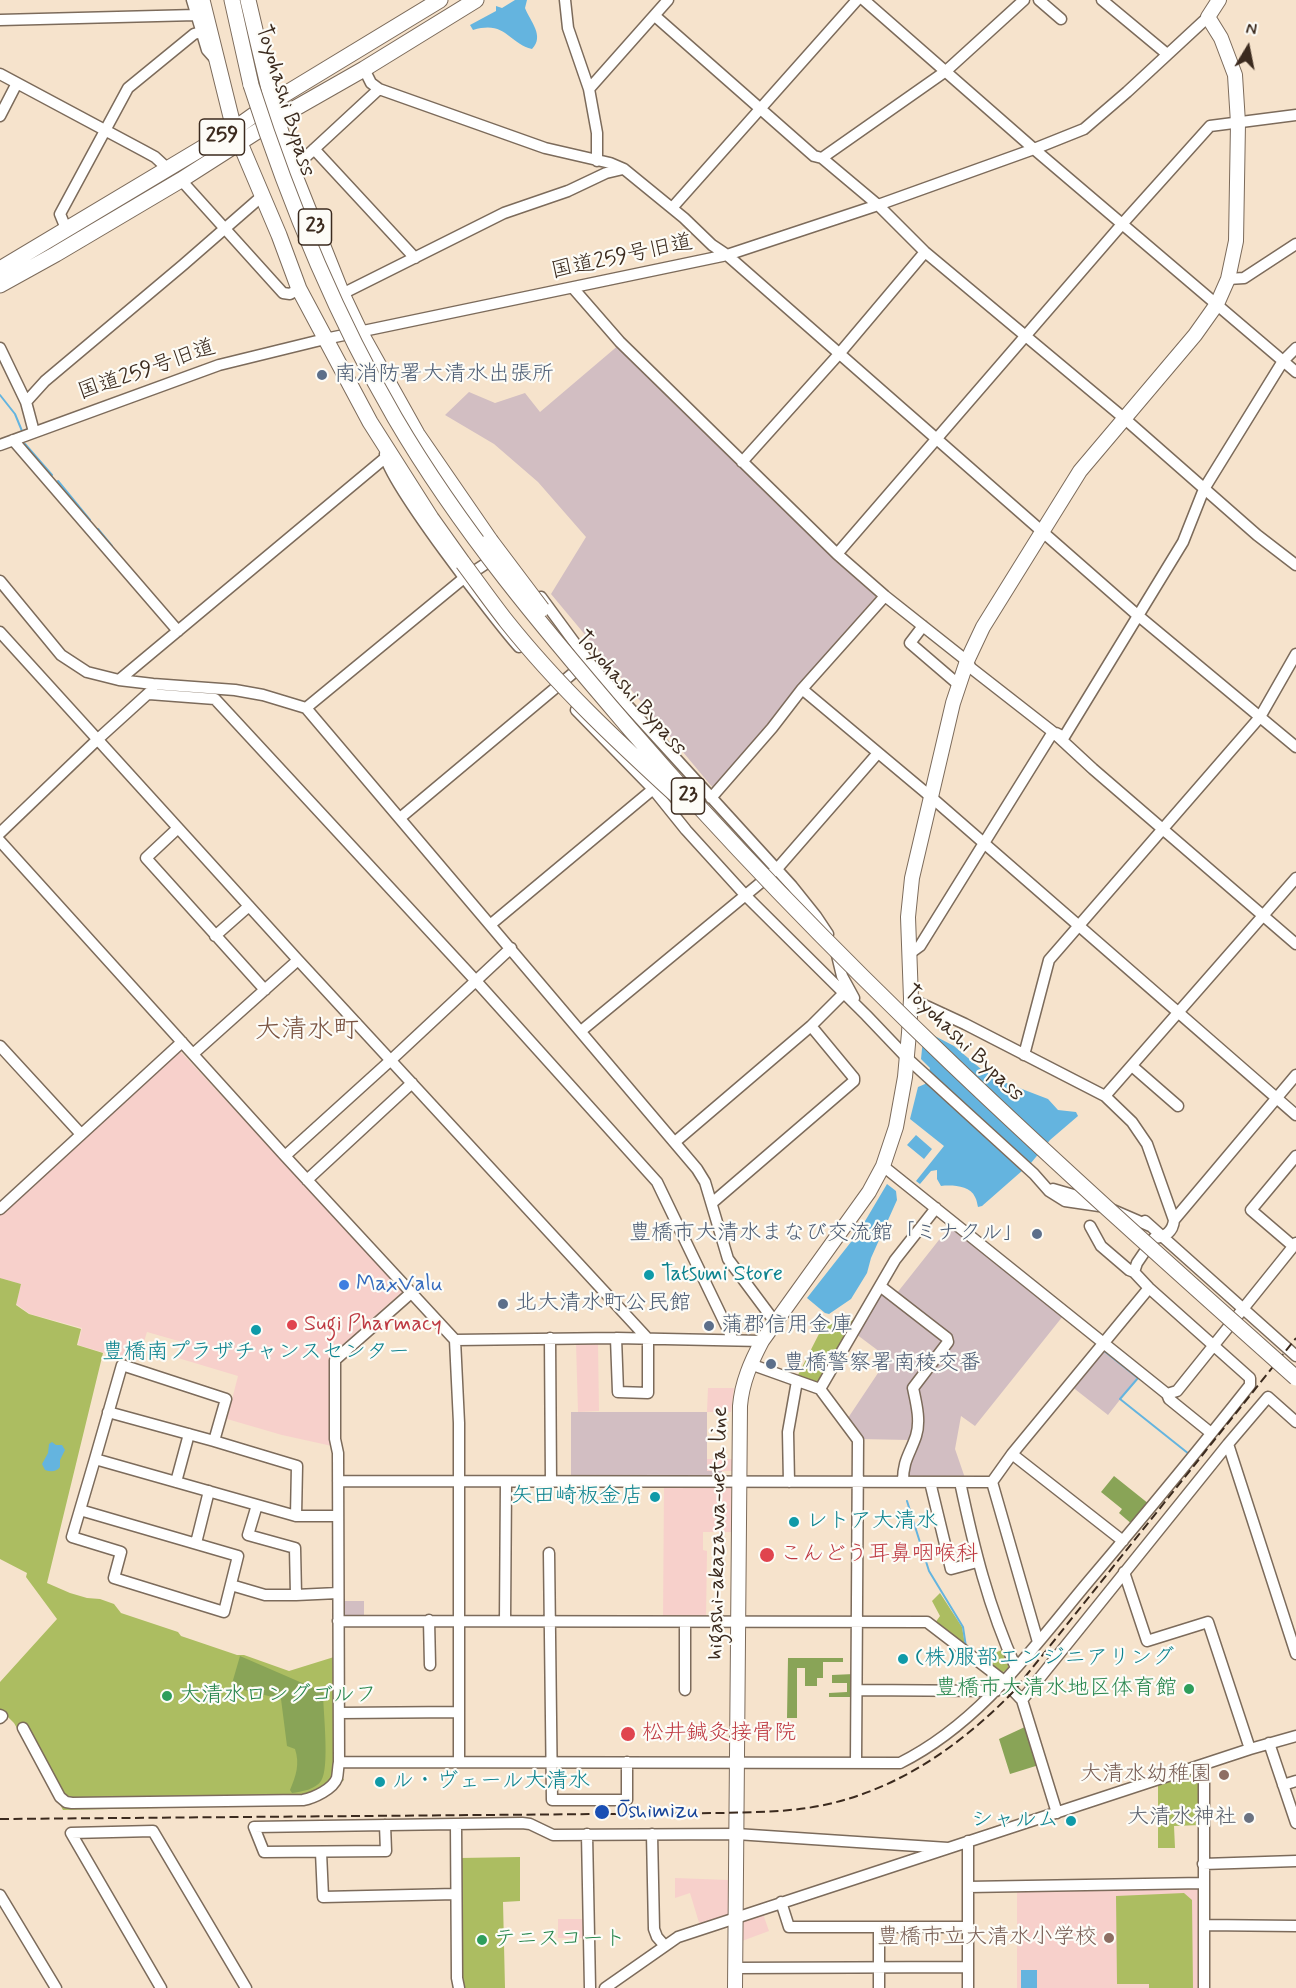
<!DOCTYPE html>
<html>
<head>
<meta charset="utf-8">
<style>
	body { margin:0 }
	#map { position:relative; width:1296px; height:1988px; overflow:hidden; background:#f6e3cc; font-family:Mynerve,sans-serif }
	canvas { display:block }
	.north { position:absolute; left:1218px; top:18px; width:60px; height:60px; -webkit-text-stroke:4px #fdfcf7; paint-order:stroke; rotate:10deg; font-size:16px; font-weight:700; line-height:24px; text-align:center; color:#3b2a1e }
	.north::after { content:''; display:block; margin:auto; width:21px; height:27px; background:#3b2a1e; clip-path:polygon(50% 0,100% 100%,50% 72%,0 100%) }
</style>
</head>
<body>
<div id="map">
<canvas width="1296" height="1988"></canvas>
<div class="north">N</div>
</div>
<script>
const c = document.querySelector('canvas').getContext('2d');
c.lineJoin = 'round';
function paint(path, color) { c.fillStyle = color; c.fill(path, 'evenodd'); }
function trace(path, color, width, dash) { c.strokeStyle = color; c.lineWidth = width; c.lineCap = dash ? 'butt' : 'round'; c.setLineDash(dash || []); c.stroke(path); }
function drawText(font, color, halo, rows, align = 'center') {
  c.font = font + ' Mynerve,"Klee One",sans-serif'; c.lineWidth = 4.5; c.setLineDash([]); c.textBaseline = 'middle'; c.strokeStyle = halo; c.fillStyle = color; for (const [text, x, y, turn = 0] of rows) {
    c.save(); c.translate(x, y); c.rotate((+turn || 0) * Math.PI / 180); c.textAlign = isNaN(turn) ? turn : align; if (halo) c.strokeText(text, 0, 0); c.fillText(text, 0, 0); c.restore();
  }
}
paint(new Path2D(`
	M180,1051L403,1291L331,1355L332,1446L282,1435L227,1419L238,1376L178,1358L182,1342L147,1332L141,1351L122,1358L78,1345L82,1328L30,1314L16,1304L21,1284L0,1278V1214Z
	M598,1342L599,1411L578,1412L576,1343Z
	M708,1388H734L731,1412H707Z
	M707,1459H732V1471H707Z
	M664,1485H731V1532H703V1550L707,1551L706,1619H663Z
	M675,1878L729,1880V1917L700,1926L690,1893L675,1898Z
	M1200,1886L1201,1988H1017V1888Z
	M763,1914L769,1931L742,1941V1921Z
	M558,1919H585V1938H558Z`), '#f7d0cb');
paint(new Path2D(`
	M620,344L879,593L713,788L551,594L586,537L538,482L494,444L445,415L469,392L495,403L525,393L540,412Z
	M950,1226L1063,1316L975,1426L961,1416L955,1449L965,1478H907V1467L918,1440L917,1389L954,1342L953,1337L897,1293Z
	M881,1295H886L943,1340V1343L911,1398L912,1433L909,1440L859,1439L846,1421L888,1358L856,1334Z
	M1101,1349L1137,1378L1108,1415L1071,1386Z
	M571,1412H707V1471H722V1480H571Z
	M341,1601H364V1618H341Z`), '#d2bec2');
paint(new Path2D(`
	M0,1278L21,1284L16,1305L29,1314L81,1329L77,1345L103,1353L47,1583L70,1593L87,1598L100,1599L114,1604L121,1613L178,1632L181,1636L237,1655H244L289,1671L334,1657V1762L344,1780L310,1805L63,1810L14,1723L0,1709V1682L57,1619L26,1577L27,1573L0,1559Z
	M853,1320L852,1330L819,1384L797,1377L822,1328L829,1324Z
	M940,1593L962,1627L965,1645L935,1623L940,1616L932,1601Z
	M1004,1649L1009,1664L1008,1668L1002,1673L997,1672L983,1658Z
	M1201,1770V1825L1174,1826L1175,1848H1158V1784Z
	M520,1857V1901L503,1902L505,1988H464L462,1981L460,1858Z
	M1184,1893L1192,1900L1193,1988H1149V1984H1117L1116,1896Z`), '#acbd61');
paint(new Path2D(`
	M1114,1476L1149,1504L1133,1525L1119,1513L1122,1509L1101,1492Z
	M240,1656L323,1692C323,1710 330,1768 321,1781C316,1789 301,1792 292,1793L290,1790C296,1776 300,1764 295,1749L287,1746L281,1699L231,1687Z
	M788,1658H843V1662H823V1678H817V1686H805V1668H797V1718H787Z
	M854,1674V1697H829V1693L847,1692V1683H832V1675Z
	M1027,1726L1039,1765L1010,1774L999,1739Z`), '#89a457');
paint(new Path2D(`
	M515,0H527L525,8C530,21 545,36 532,49C508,43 506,20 473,30L470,25L496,11V6L502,8Z
	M931,1034L954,1046L981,1069L1001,1081L1048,1099L1058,1110L1076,1112L1078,1116L1050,1140L1031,1163L982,1206L978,1207C977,1204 977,1200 975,1197C970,1185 951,1185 941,1186L937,1179V1170L931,1171L920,1184L916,1181L944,1146L910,1119L918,1087L925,1084L930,1068L921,1059L923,1039Z
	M916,1135L932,1149L924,1159L907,1145Z
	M887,1184L896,1191L897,1200L871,1258L867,1273L851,1299L829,1314L825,1313L807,1298L858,1233Z
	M52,1442L56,1445H62L65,1450L60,1460V1467C56,1472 51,1472 45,1470L42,1464L48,1453L49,1444Z
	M1021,1970H1037V1988H1021Z`), '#64b4df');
trace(new Path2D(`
	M0,395L15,414L22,431
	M25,444L52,475
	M58,481L90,520
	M98,529L112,546
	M1103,1350L1138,1378L1120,1399L1189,1454
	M907,1501L929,1571L963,1627L966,1647`), '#64b4df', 2);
const minor = new Path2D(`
	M192,0L207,50L215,59
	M565,0L568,28L589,89L597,133V161
	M864,0L1034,149L1296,372
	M1039,0L1061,19
	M1102,0L1167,54
	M655,16L814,156L822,158L878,205L925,252L1125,419L1257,535L1296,565
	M0,20L196,15
	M364,69L371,83L379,89L545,148L610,163L624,169L684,218L712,245L727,255L1135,613L1296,747
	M0,74L144,151L155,157L168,169
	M589,89L668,0
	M0,116L17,83
	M314,149L415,258
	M822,158L946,71L1024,0
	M291,166L298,164L379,89
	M181,180L283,293L290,294L299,289
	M672,208L857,0
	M67,231L60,214L128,88L194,34L201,32
	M1228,279L1244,278L1296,244
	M573,288L620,342L837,554L885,596L967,661L971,668L1053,732L1093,769L1296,944
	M342,294L504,213L568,191L606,173L623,169
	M0,348L26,402L34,432
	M26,402L45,381L183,265L261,197
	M13,440L178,631
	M0,445L219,365L325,339L727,255L878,205L1034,149L1084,129L1127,92L1208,17
	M385,454C384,476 498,624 519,647
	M742,462L839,354L925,252
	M837,554L1123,223L1210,126L1296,115
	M0,581L61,655L87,672L119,680L153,684L235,690L263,695L306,708L697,1169L705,1182L728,1259L775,1322
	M541,597L588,661L607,683L792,886L816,916L828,934
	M923,626L910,643L959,685
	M0,632L298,960L648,1339V1393L618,1392L616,1338
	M119,680L385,458
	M802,689L931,797L1296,1115
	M149,694L215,699L476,981L657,1182L733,1340
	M306,708L464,578L496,557
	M576,710L653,789L686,830L746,896L866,1015L908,1059L1034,1174L1049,1191L1065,1201L1106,1207L1150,1226
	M1056,733L1064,737L1183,542L1204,489L1283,361L1296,348
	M711,798L772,728L802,689L885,596
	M400,818L584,664
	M178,828L146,858L265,990
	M0,833L98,739L152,690
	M0,841L285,1156L455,1340L459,1423V1761
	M490,925L658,785
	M215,936L249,906
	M836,951L842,976L854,998
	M909,954L920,946L1053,732
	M911,999L965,1024L1105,1096L1132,1122L1147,1144L1174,1220
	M581,1031L776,870L878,753
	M0,1046L80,1133
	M193,1054L298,960
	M1024,1055L1049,960L1260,717L1296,654
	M1132,1066L1178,1106
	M1105,1096L1296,878
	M675,1142L811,1026L844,993
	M285,1156L391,1060L511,948
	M883,1166L1167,1394L1177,1391L1296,1243
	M307,1180L412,1083
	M1053,1189L1077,1196L1096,1199
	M712,1203L854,1081V1078L811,1026
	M0,1209L182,1042
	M1145,1221L1296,1356
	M1293,1246L1251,1210L1296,1156
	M1134,1272L1137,1263L1154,1238C1165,1237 1173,1232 1174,1220L1296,1075
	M880,1286L947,1338L948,1342L913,1388C916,1402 921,1421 916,1436C910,1454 903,1460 903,1481
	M411,1293L335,1360V1439L338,1453L339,1762L900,1763C980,1723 1032,1649 1088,1582C1143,1517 1197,1452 1250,1385V1378L1149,1288L1134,1272L1129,1270L1101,1246L1090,1226
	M550,1338L551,1482
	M455,1340L616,1338L762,1341
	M750,1364L820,1389L858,1440L856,1763
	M820,1389L895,1260L936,1208
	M1167,1394L1169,1399L1211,1433
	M108,1412L214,1441
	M1228,1444L1296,1654
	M1012,1454L1123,1541
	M338,1481L992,1482L1012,1454L1149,1288
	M176,1482L189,1434
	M789,1482L788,1432L797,1381
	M930,1482L951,1569L977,1562
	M960,1482C974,1548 988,1606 1016,1668
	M992,1482L1038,1642
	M257,1505L248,1535L295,1548L296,1595L338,1593
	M80,1510L238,1556L224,1612L114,1578L121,1552L72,1537L95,1459
	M296,1516L297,1466L214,1441L226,1399L122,1365L95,1459L296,1516H338
	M196,1543L209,1491
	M549,1553L552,1800H627V1762
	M1124,1572L1147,1641L1208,1622L1250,1749
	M231,1585L265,1595H296
	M429,1620L430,1665
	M338,1621L927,1622L1004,1681L1022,1700L1057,1813
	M505,1621L506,1482
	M685,1622V1690
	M857,1690L996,1691
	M1022,1700L1228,1444L1268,1397L1296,1422
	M339,1713L459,1712
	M0,1715L2,1716L0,1718
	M23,1728L60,1797L66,1802L72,1803L303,1800C314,1798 333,1789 337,1778C338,1773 338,1767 339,1762
	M1269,1743L1296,1823
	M1204,1765V1988
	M1283,1785L1296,1781
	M456,1824L457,1978L459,1988
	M385,1825L386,1851L264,1852L254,1827C343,1826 433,1824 522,1823L530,1824L553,1835L736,1834L948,1848
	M587,1834L590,1988
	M652,1834L654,1929L657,1937L665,1946
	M968,1841V1988
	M321,1852L323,1897L456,1894
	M1203,1864L1296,1861
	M968,1887L1203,1883
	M0,1895L56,1988
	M781,1902L789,1927H968
	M1204,1925L1296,1926
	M879,1927V1988
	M736,1968L968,1967
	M161,1988L71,1833L153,1831L246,1988
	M605,1988L678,1937L1250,1749L1296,1736`);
const major = new Path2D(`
	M735,1988L740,1406C742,1382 751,1362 762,1341L869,1192L883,1166L896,1127L905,1077L909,1033L911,999L908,917L912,878L953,703L967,661L983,627L1080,471L1195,335L1217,304L1228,279L1236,241L1238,123L1235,75L1221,38L1208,17L1219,0`);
const highway = new Path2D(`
	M202,0L234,129L279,235L299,289L370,422L431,518L463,563
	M232,0L251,85
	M248,0L272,102L291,166L342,294L360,332L417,434L490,540
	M0,269L234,129L272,102L440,0
	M0,285L56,254L181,180L278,118L364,69L476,0`);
trace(minor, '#7c6b5b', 13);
trace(major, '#7c6b5b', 16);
trace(highway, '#7c6b5b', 17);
trace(minor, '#fff', 10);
trace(major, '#fff', 14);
trace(highway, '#fff', 15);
trace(new Path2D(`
	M0,1819L724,1813C756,1812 788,1812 819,1806C896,1791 959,1747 1013,1692L1296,1338`), '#3b2a1e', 2, [9, 4.5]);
const highwayBridge = new Path2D(`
	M251,85C288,200 334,313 395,418C461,531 545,630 630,729C833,964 1064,1171 1296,1378
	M490,540L542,609
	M463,563C478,583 492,603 507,622C558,686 618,742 678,797`);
trace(highwayBridge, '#7c6b5b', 17, []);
trace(highwayBridge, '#fff', 15);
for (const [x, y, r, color] of [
	[322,375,6,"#5c6f8a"],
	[1037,1234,6,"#5c6f8a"],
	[649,1275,6,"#0f9aa8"],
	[344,1285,6,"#3f7fe0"],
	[503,1304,6,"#5c6f8a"],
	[292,1325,6,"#e0444e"],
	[709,1326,6,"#5c6f8a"],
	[256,1330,6,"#0f9aa8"],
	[771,1364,6,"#5c6f8a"],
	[655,1497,6,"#0f9aa8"],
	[794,1522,6,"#0f9aa8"],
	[767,1555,8,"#e0444e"],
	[903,1659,6,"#0f9aa8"],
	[1189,1689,6,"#2e9e5b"],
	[167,1696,6,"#2e9e5b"],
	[628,1734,8,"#e0444e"],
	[1224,1775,6,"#8d6e63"],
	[380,1782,6,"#0f9aa8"],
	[602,1812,8,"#1a4fb4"],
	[1249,1818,6,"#6b7280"],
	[1071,1821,6,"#0f9aa8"],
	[1109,1938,6,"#8d6e63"],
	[482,1940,6,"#2e9e5b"]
]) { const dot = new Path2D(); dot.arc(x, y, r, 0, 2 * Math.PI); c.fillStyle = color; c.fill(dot); trace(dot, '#fdfcf7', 2); }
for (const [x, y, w] of [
	[222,137,45],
	[315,227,33],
	[688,796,33]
]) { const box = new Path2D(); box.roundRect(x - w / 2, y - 18, w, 36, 4.5); c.fillStyle = '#fdfcf7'; c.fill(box); trace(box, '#3b2a1e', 1.5); }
drawText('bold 21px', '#3b2a1e', null, [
	["259",222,137],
	["23",315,227],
	["23",688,796]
]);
drawText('22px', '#3b2a1e', '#fdfcf7', [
	["Toyohashi Bypass",284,101,73],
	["国道259号旧道",622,258,-12],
	["国道259号旧道",147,371,-19],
	["Toyohashi Bypass",630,694,49],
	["Toyohashi Bypass",963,1044,44],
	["higashi-akazawa-ueta line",719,1533,-89]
]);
drawText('22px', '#4e5e75', '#fdfcf7', [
	["南消防署大清水出張所",334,375],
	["豊橋市大清水まなび交流館「ミナクル」",1025,1234,"right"],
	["北大清水町公民館",515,1304],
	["蒲郡信用金庫",721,1326],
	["豊橋警察署南稜交番",783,1364]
], 'left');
drawText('22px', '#0d838f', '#fdfcf7', [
	["Tatsumi Store",661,1275],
	["豊橋南プラザチャンスセンター",256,1353,"center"],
	["矢田崎板金店",643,1497,"right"],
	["レトア大清水",806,1522],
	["(株)服部エンジニアリング",915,1659],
	["ル・ヴェール大清水",392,1782],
	["シャルム",1059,1821,"right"]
], 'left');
drawText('22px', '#366cbe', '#fdfcf7', [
	["MaxValu",356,1285]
], 'left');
drawText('22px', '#be3a42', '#fdfcf7', [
	["Sugi Pharmacy",304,1325],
	["こんどう耳鼻咽喉科",780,1555],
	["松井鍼灸接骨院",642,1734]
], 'left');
drawText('22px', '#27864d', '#fdfcf7', [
	["豊橋市大清水地区体育館",1177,1689,"right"],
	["大清水ロングゴルフ",179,1696],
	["テニスコート",494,1940]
], 'left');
drawText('22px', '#785e54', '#fdfcf7', [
	["大清水幼稚園",1212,1775],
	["豊橋市立大清水小学校",1097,1938]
], 'right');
drawText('22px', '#164399', '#fdfcf7', [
	["Ōshimizu",616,1812]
], 'left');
drawText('22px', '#5b616d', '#fdfcf7', [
	["大清水神社",1237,1818]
], 'right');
drawText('26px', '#7a5442', '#fdfcf7', [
	["大清水町",307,1032]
]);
</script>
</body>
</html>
